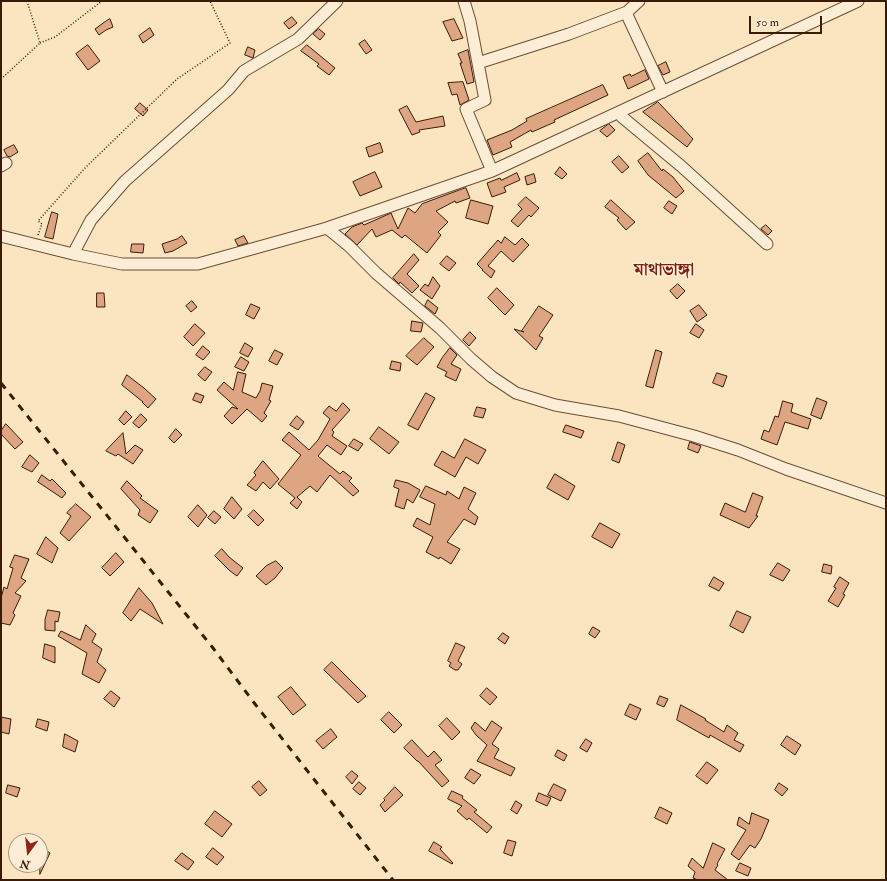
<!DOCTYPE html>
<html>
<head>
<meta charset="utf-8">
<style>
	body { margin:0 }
	#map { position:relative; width:887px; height:881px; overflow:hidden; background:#fbe5c0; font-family:"IM FELL Double Pica",serif }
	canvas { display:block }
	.frame { position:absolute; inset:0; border:2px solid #3a1b08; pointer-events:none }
	.north { position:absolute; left:8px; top:833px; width:40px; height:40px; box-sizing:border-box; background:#fceed6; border:1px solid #ae9a84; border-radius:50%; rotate:195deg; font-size:11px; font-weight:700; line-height:16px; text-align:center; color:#3a1b08 }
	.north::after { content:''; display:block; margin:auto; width:14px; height:18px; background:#8f2418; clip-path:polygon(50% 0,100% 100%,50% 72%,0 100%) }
	.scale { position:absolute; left:749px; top:16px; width:73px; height:18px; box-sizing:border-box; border:2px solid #3a1b08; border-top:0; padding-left:5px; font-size:12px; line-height:14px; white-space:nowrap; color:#3a1b08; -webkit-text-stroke:3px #fceed6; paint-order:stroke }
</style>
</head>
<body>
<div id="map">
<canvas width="887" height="881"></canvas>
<div class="frame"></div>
<div class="north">N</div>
<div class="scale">50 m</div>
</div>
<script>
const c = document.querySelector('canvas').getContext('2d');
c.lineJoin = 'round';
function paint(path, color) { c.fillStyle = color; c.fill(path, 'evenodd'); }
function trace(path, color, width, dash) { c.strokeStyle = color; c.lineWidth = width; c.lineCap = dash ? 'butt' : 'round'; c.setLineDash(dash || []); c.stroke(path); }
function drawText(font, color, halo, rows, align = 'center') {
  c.font = font + ' "IM FELL Double Pica","Noto Serif Bengali",serif'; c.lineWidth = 3; c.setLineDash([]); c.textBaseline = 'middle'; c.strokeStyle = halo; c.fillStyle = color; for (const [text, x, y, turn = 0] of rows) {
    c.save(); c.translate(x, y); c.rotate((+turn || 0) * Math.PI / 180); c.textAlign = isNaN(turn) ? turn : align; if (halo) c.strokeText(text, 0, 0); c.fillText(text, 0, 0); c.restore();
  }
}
const building = new Path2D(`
	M292,17L297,23L289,29L284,23Z
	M110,19L113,27L106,30L99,35L95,29L106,21Z
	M454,19L463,38L452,41L443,22Z
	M150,28L154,35L143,43L139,36Z
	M319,29L325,34L320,40L313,34Z
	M365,40L372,50L366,54L359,44Z
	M88,45L100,61L88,70L76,54Z
	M307,45L335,68L329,75L317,66L319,64L301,51Z
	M248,47L255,50L253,58L245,55Z
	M468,50L474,82L467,84L460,63H462L458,54Z
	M666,62L670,72L663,75L658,66Z
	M645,70L649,79L628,89L623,77L630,74L631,76Z
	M463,82L469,100L460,105L457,94L452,95L448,83Z
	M603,85L608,95L554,120L555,122L532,132L531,130L510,142L512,147L493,155L487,140L512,130L527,121L526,119Z
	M658,102L693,139L687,147L643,112Z
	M140,103L148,110L143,116L135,109Z
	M407,106L416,122L443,116L445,126L419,130L420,132L412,135L399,110Z
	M609,124L615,130L607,137L600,131Z
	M380,143L383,152L369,157L366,148Z
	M14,145L18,152L10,157L7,156L4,150Z
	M648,153L662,171L663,169L673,177L684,191L676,198L648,175L638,161Z
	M619,156L629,167L622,173L612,162Z
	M560,167L567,174L562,179L555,174Z
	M375,172L382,187L360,196L353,182Z
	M517,173L520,180L504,187L506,192L492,197L487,183L500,178L501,180Z
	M534,174L536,182L527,185L525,177Z
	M466,188L470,198L456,203L455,201L436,211L448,222L438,232L441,235L427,253L405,235L402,238L392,230L376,237L372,229L357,245L345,234L352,227L362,223L364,225L391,213L398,229L408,208L415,213L422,204Z
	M526,197L539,208L531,217L529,215L518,227L511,221L522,209L518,205Z
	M471,200L493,206L488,224L466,218Z
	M611,200L635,222L626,230L617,220L619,218L605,207Z
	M669,201L677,206L672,214L664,208Z
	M52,212L58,214L53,239L45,237Z
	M766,225L772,231L768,235L761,229Z
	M182,236L187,243L173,251L165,253L162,244L177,239Z
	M244,236L248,243L238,246L235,240Z
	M505,237L515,245L522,238L529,245L513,262L501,251L488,266L495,271L491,278L482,270H483L477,264L498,240L501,243Z
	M132,244H144L143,253L131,252Z
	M414,254L419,260L407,274L419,286L412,293L400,282L399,284L393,278Z
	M447,256L456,263L449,271L440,264Z
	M433,277L440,286L432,299L420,290L425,284L428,286Z
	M678,284L685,291L677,299L670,291Z
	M497,288L514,305L505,315L488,298Z
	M97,293H104L105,307H97Z
	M428,300L438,308L435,314L425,306Z
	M192,301L197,307L191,312L186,306Z
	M251,304L260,308L254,319L246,315Z
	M699,305L707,315L697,322L690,311Z
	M539,306L553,315L539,336L543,338L536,350L514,329L524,332L522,331Z
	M412,321L423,323L421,332L411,331Z
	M195,324L205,333L193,346L184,337Z
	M696,324L704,330L699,338L690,333Z
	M470,332L476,338L469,346L463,340Z
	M424,338L434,347L417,365L406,356Z
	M245,343L253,348L248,357L240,353Z
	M203,346L210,352L203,360L196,355Z
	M450,348L457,355L451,364L461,369L456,381L445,376L447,372L437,367L442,358Z
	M275,350L283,354L277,365L269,361Z
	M656,350L662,352L653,388L646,386Z
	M241,357L249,362L244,371L235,367Z
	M392,361L401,363L400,371L390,369Z
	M205,367L212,372L205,381L198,375Z
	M238,372L246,374L242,392L256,398L260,391L262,383L273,386L269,400L271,401L264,413L267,416L262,422L247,409L232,424L224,416L232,407L238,409L217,390L224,382L233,390Z
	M717,373L727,376L723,387L713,383Z
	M127,375L144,388L156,399L148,408L142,402H143L122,385Z
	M196,393L204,396L201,403L193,400Z
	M426,393L435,398L418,430L408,425Z
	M817,398L827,402L821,419L811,415Z
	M783,401L793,404L791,412L811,419L808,429L785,422L777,445L761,439L764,430L769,432L775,416L778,417Z
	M343,403L350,410L332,430L334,432L332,436L347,446L341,455L327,445L318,456L340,474L343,471L352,478L349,481L359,491L353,496L330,475L317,492L310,486L297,497L302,502L297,509L290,503L295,498L278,484L301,455L282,440L289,432L309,450L318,440L330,419L323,413L329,406L336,411Z
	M477,407L486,409L483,418L474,416Z
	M126,411L132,417L124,425L119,420Z
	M141,414L147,420L139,428L133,423Z
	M297,416L304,422L298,430L290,425Z
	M6,424L23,442L15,449L1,434V431Z
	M566,425L584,431L581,438L563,432Z
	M379,427L399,442L389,454L370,439Z
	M176,429L182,435L174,443L169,438Z
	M123,433L126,454L135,445L143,450L133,464L118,454L116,456L106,451Z
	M354,439L363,444L358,451L349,446Z
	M465,439L486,450L478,464L466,457L455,477L434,465L442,451L454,458Z
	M618,442L625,445L619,463L612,460Z
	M690,442L701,446L698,453L688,449Z
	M30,455L39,463L32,472L22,467Z
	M263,461L279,479L270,489L263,482L256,491L247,485L256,475L254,473Z
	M555,474L575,486L568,500L547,488Z
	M42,475L50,481L52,479L66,493L62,498L38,482Z
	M396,480L408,483L420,490L413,503L407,499L404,509L395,506L399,489L394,487Z
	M127,481L142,496L140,498L158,511L150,523L138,515L140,510L121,489Z
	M426,486L446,495L447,491L459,499L464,487L476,493L468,509L478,517L475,525L464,519L447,542L460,549L451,564L440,557L439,559L426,552L433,537L413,526L417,518L430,525L435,504L420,497Z
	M753,493L763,497L756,516H758L749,528L720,515L725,503L745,512Z
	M232,497L242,509L234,519L224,509Z
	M76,504L91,517L69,541L60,533L71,516L67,513Z
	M198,505L207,515L198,527L188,517Z
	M254,510L264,520L258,526L248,516Z
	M214,511L221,517L215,524L208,518Z
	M600,523L620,534L612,548L592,537Z
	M46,537L58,548L52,563L37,554Z
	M222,549L229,557L243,568L237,576L230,571L215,556Z
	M116,553L124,562L110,576L102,568Z
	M15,555L29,559L21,578L26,581L15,593L21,596L13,613L15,615L10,625L1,623V598L4,587L7,589L13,568L10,567Z
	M276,561L283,568L275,578L266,585L256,576L266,566Z
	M778,563L790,570L783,581L770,575Z
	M824,564L832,566L831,574L822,572Z
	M714,577L724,583L719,591L709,586Z
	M840,577L849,583L843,594L845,595L838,607L828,601L836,588L834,587Z
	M139,588L152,603L163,624L140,609L131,621L123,613Z
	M48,610L60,612L58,622L55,621V631L45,630V620Z
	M737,611L751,617L743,633L730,626Z
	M86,625L96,634L92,642L102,649L97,662L106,670L99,683L82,674L87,653L58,636L61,631L80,640Z
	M593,627L600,631L595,638L589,634Z
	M503,633L509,637L505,644L498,639Z
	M456,643L465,647L458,661L462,664L458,670H455L449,666L451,663L448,661Z
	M45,644L55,647V663L43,658Z
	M332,662L366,696L358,703L324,670Z
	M291,687L306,705L293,715L278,697Z
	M487,688L497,697L490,705L480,696Z
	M111,691L120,698L114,707L104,699Z
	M660,696L668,699L664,707L657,704Z
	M630,704L641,709L636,720L625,715Z
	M681,705L706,719L705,720L724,732L727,725L738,733L734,740L744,745L740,752L710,735L709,738L677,720Z
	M389,712L402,725L394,733L381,720Z
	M1,717L11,719L9,734L1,732Z
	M447,718L460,732L452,740L439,726Z
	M38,719L49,722L47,731L36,727Z
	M492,721L502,728L492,744L499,749L494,758L515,768L511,776L477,761L487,745L476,735L471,728L475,722L485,731Z
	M331,729L337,737L323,749L316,741Z
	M65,734L78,741L75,752L63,747Z
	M787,736L801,745L795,755L781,745Z
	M586,739L592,743L587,752L580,748Z
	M412,740L428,757L434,751L442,760L435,765L449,781L442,787L418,761H417L404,748Z
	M558,750L567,755L564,761L555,756Z
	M707,762L718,770L707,784L696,776Z
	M471,769L481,775L474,784L465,778Z
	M352,771L358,776L352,784L346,777Z
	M259,781L267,790L260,796L252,787Z
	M359,782L366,788L360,795L353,789Z
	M779,783L788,789L782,796L775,790Z
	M554,784L566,790L561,801L548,795Z
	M8,785L20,788L17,797L6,793Z
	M395,787L403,795L385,812L380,805L385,800L384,799Z
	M452,791L463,796L462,798L477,810L474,812L492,827L487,833L469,818L467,820L457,811L462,806L448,799Z
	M539,793L551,798L547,806L536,801Z
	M516,801L522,805L517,814L511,810Z
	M660,807L672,813L667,824L655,818Z
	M215,811L232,824L222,837L205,824Z
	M752,813L769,820L761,839L755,848L750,845L739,860L731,854L746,830L737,825L739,817L749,824Z
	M508,840L516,842L512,856L504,853Z
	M434,842L442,847L440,849L453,863L452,864L429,851Z
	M713,843L725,849L717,864L718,865L715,870L728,880H698L693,878L695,872L688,866L692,858L703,868Z
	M40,846L50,853L40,874Z
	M213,848L224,857L217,865L206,857Z
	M182,853L194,862L188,870L175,861Z
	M740,863L751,868L748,876L736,871Z`);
paint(building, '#dda581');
trace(building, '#3a1b08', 1);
const minor = new Path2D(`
	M464,1L470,21L485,100L466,109L492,171
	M639,1L627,12L628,17L663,92
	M478,63L569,34L627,12
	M622,117L681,166L767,244
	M1,166L6,163
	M327,228L349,246L376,273L440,328L471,359L492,377L516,393L555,405L619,416L694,436L738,450L786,469L886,503
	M1,236L73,254L122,264H198L327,228L492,171L858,1
	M73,254L91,220L125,181L228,90L244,71L298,39L337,1`);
trace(minor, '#6a4e36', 13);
trace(new Path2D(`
	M40,43L55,37L102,1
	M1,79L40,43L27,1
	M38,235L42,224L38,221L85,168L177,79L230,43L210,1`), '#3a1b08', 1.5, [1, 2]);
trace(minor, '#fceed6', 11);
trace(new Path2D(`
	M1,383L213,648L255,704L393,880`), '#3a1b08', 3, [7, 7]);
drawText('bold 17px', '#7a1f14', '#fceed6', [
	["মাথাভাঙ্গা",664,271]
]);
</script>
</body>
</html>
